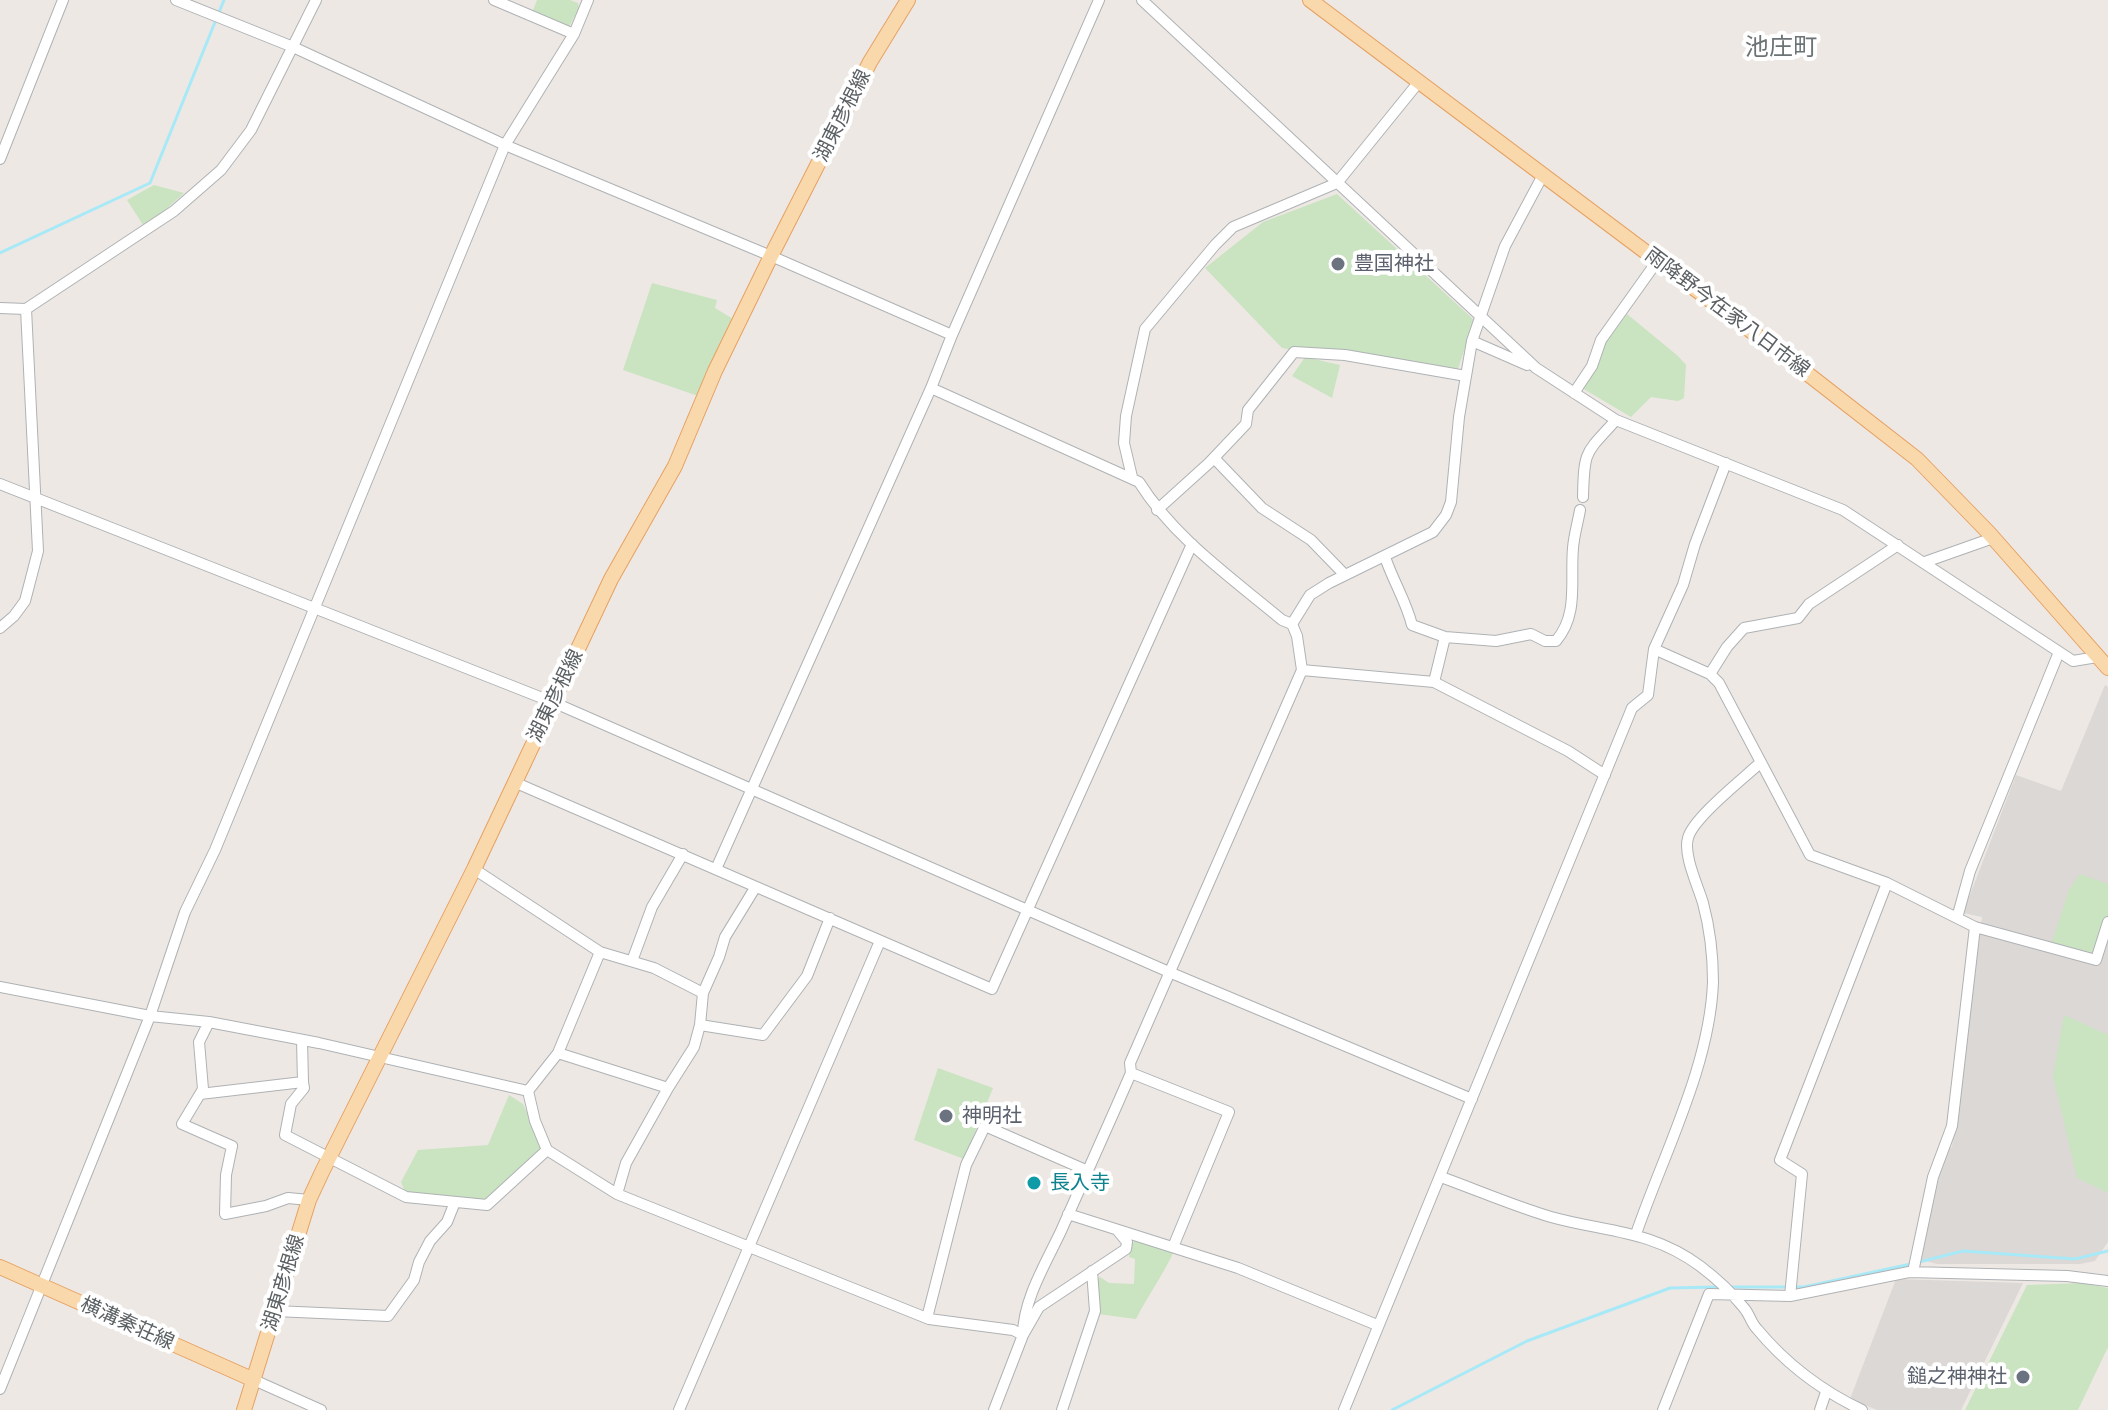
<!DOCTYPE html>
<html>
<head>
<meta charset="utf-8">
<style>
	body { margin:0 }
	canvas { display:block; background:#ede8e3 }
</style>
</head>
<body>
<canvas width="2108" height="1410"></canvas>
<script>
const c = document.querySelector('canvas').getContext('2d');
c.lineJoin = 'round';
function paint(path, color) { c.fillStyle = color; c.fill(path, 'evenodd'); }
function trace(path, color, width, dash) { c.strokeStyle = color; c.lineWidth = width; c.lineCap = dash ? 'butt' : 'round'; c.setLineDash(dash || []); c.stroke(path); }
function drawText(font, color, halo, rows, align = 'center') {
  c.font = font + ' "Fira Sans Condensed","Noto Sans JP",sans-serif'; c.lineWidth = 8; c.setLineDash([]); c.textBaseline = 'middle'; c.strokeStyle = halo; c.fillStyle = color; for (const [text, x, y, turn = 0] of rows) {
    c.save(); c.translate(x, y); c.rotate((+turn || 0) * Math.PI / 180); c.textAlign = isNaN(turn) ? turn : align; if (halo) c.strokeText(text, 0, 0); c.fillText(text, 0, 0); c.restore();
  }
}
paint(new Path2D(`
	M2105,685L2108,687V1242L2095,1261L2080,1264H1937L1919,1259L1946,1150L1952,1147L1982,917L1963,913L2016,775L2061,791Z
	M1896,1279L2023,1283L1961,1410H1877L1850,1399Z`), '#dcd8d6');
paint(new Path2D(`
	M537,0H570L578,3L579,8L569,27L532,13Z
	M154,185L184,193L145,228L127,200Z
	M1337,194L1474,320L1456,375L1282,348L1205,268L1263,222Z
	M652,283L717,300L715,308L733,319L698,396L623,370Z
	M1627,314L1678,356L1686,365L1684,398L1678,401L1651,397L1631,417L1582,388L1603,347Z
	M1305,357L1340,365L1332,398L1292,376Z
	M2080,874L2108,884V915L2094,958L2051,945L2069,890Z
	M2064,1015L2108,1035V1193L2077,1178L2053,1076Z
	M938,1068L993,1088L964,1159L914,1140Z
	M509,1095L523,1104L544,1149L485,1203L406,1194L401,1182L418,1150L488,1145Z
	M1138,1238L1175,1249C1164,1274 1148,1295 1136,1319L1098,1314L1096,1281L1100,1277L1109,1283L1134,1284L1135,1259L1129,1257L1130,1245Z
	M2082,1283L2108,1288V1347L2078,1410H1965L2027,1285Z`), '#cae3c1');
trace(new Path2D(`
	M0,253L150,183L224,0
	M1919,1262L1963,1251L2075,1259L2108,1251
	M1729,1287H1804L1911,1264
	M1392,1410L1527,1341L1670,1288L1718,1287`), '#a8e9f8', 3);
const minor = new Path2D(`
	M176,0L293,47L505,145L771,256L952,335
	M494,0L574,34
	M1142,0L1536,368L1616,420L1843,510L2073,661L2097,657
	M0,159L63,0
	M0,308L26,309L174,211L221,170L251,130L316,0
	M1472,341L1527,365
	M931,388L1139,482C1174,538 1232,578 1282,620L1292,624L1297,636L1302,670L1130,1063L1131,1073C1108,1126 1084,1179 1061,1231C1046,1263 1023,1300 1023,1335
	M1574,393L1592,366L1601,340L1658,260
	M1214,458L1262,508L1311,540L1345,575
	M1132,477L1124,443L1126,416L1145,329L1215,245L1233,227L1337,183L1418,83
	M0,484L555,703L1169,972L1472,1099
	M1583,497C1584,450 1585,454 1616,420
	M1157,510L1209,463L1246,424L1248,410L1294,352L1345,355L1466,376
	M1385,557C1393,581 1406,601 1412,625L1445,637
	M1925,562L1993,538
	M1292,624L1310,595L1329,583L1433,532L1446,515L1451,502L1459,417L1472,341L1505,246L1543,175
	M0,628L14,616L25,601L38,551L26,309
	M1654,649L1710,674L1719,683L1810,855L1887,883L1957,918L1970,871L2059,652
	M1302,670L1434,682L1568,751L1605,775
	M1710,674L1727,647L1744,628L1798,618L1809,604L1898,545
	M1434,682L1445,637L1496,641L1531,634L1545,641H1556C1579,614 1570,581 1573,548C1574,535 1578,522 1580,510
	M514,782L992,989L1192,544
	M474,869L600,952L558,1053L528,1091
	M716,869L931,388L952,335L1099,0
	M1957,918L1975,927L2096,960L2108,922
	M600,952L654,968L703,993L700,1025L763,1035L807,976L830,918
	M632,961L652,907L683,854
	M0,987L150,1016L209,1022L319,1043L528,1091
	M703,993L719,957L725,937L755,888
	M209,1022L199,1042L203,1089L182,1124L232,1146L226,1175L225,1214L266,1206L288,1198L309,1200
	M558,1053L668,1088L694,1047L700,1025
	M1131,1073L1229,1112L1173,1247
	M303,1082L304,1088L291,1104L285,1135L406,1197L487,1205L547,1150
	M528,1091L535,1121L547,1150L617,1194L929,1319L1013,1330L1023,1335
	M200,1094L303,1082L302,1040
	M1441,1177C1477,1190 1514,1206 1551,1217C1605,1232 1652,1230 1700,1266C1716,1278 1732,1293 1744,1308C1750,1315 1751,1323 1757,1329C1787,1365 1820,1390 1862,1410
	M617,1194L626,1163L668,1088
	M1068,1214L1238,1268L1377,1325
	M1636,1234C1663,1155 1710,1066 1713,982C1713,955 1710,929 1703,903C1698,886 1683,855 1688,838C1693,818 1744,778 1760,763
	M1913,1272L1933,1177L1952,1126L1975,927
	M1790,1296L1802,1174L1780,1160L1887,883
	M275,1311L388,1316L414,1280L419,1262L430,1241L447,1222L455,1202
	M927,1318L966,1165L985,1126L1088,1171
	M254,1380L321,1410
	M0,1389L150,1016L185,912L215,850L505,145L574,34L588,0
	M679,1410L880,941
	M994,1410L1023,1335L1039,1307L1126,1249L1127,1242L1118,1231
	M1062,1410L1095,1311L1092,1271
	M1344,1410L1632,708L1648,695L1654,649L1683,585L1695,544L1726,463
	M1663,1410L1709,1294L1790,1296L1909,1272L2067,1276L2108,1281
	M1820,1410L1826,1392`);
const major = new Path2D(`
	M1310,0L1795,364L1917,459L1989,533L2108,668
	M0,1267L254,1380
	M244,1410L309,1200L322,1172L474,869L611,579L675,466L715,371L771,256L870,62L908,0`);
trace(minor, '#afb2b5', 12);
trace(major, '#e6a163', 16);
trace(minor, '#fff', 10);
trace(major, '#f9d9ac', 14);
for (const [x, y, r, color] of [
	[1338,264,8,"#6b7280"],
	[946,1116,8,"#6b7280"],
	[1034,1183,8,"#0f9aa8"],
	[2023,1377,8,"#6b7280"]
]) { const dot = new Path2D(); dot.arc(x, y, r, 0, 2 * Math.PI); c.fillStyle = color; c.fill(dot); trace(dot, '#fff', 3); }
drawText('20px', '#5b6063', '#fff', [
	["湖東彦根線",843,116,-63],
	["雨降野今在家八日市線",1727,313,37],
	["湖東彦根線",556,696,-64],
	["湖東彦根線",284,1283,-73],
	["横溝秦荘線",127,1324,24]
]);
drawText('20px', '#5b616d', '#fff', [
	["豊国神社",1354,264],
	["神明社",962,1116],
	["鎚之神神社",2007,1377,"right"]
], 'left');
drawText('20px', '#0d838f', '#fff', [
	["長入寺",1050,1183]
], 'left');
drawText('24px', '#6c7375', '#fff', [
	["池庄町",1781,48]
]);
</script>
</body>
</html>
